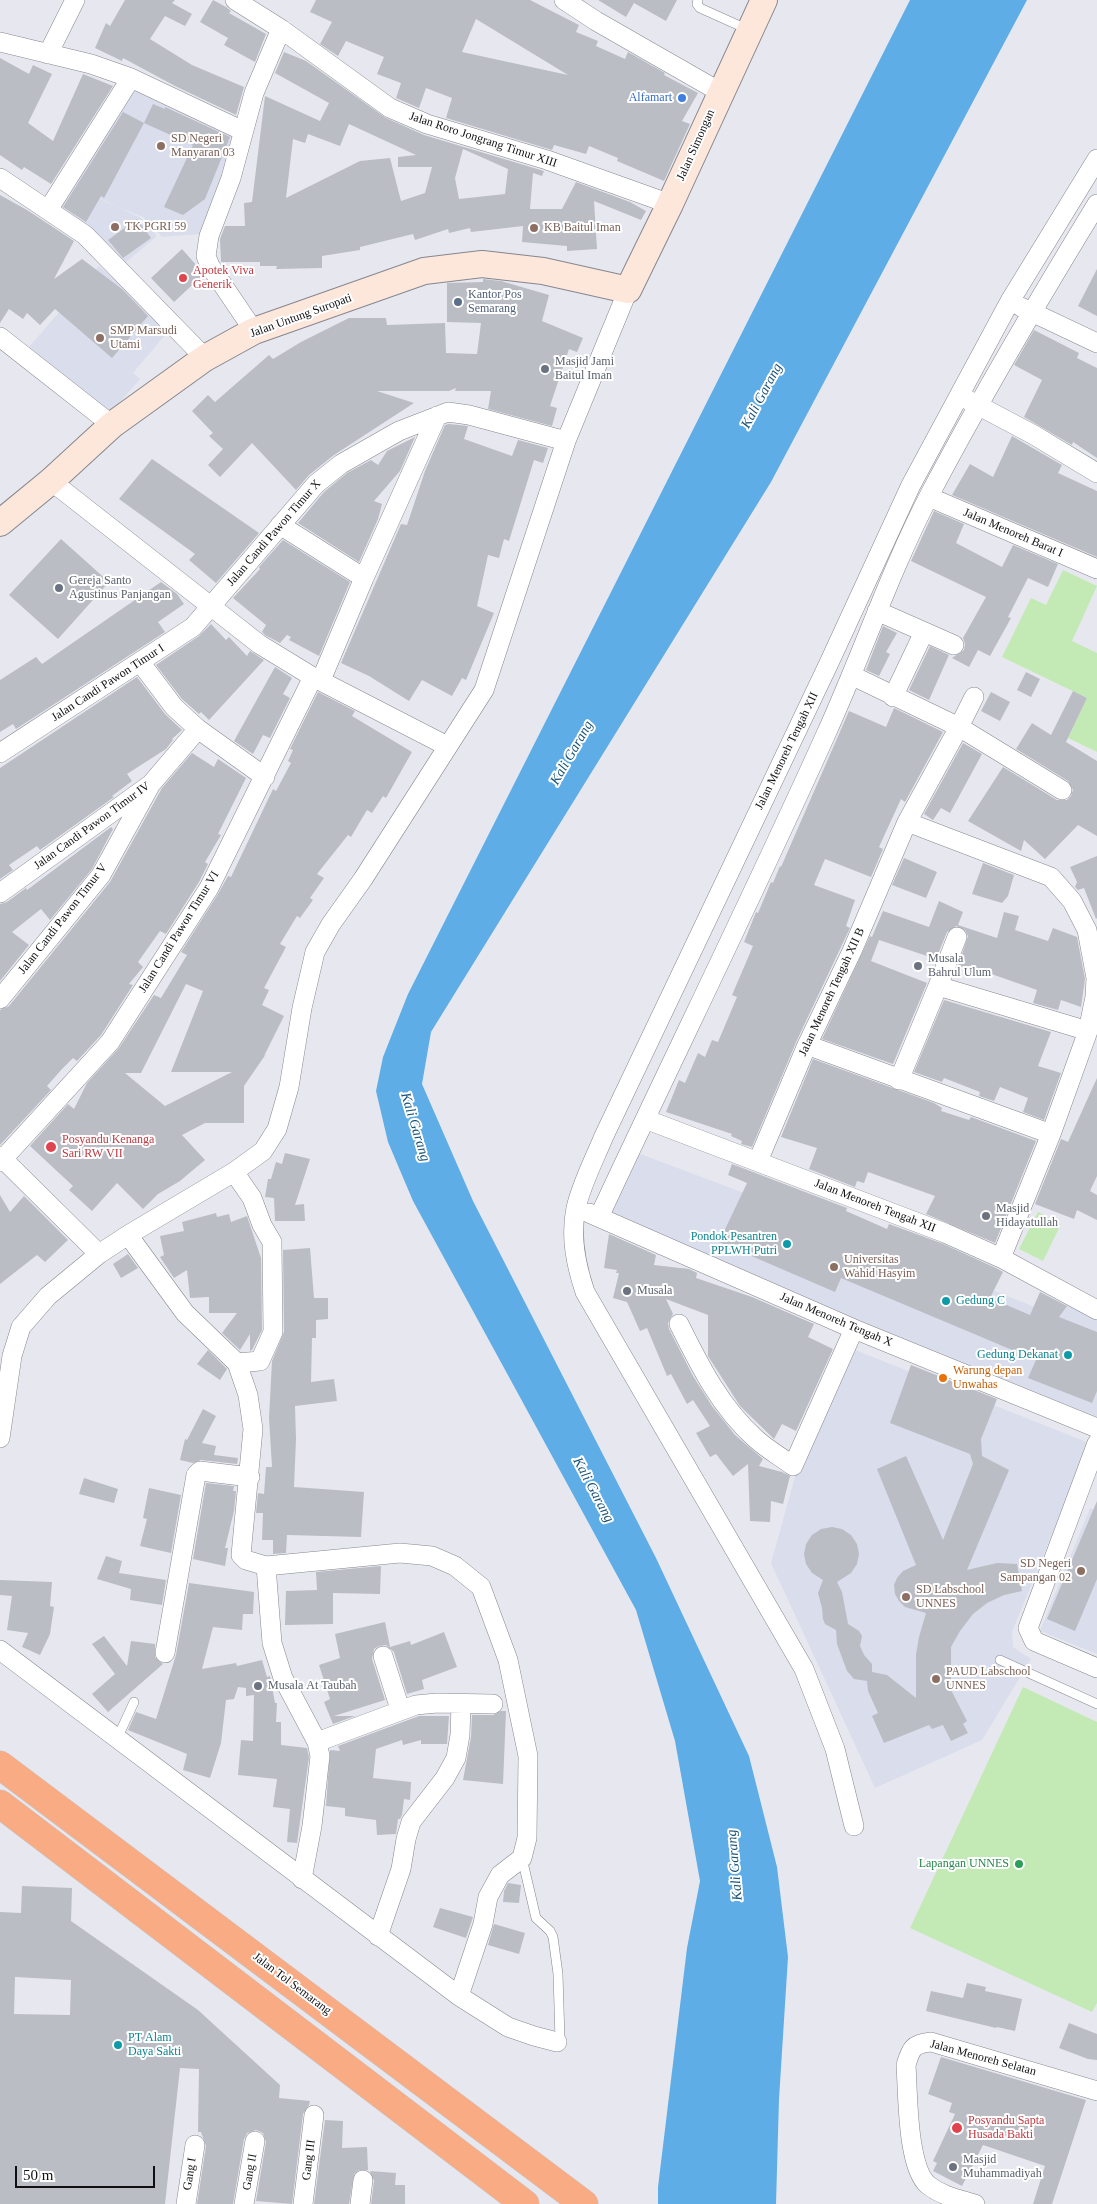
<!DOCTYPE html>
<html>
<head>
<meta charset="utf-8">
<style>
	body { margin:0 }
	#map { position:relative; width:1097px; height:2204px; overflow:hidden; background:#e7e8ef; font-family:Georgia,serif }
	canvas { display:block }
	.scale { position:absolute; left:15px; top:2166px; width:140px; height:22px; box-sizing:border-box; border:2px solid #0f1012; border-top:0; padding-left:6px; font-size:15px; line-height:18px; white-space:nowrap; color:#0f1012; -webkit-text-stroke:4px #fff; paint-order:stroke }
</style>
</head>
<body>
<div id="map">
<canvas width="1097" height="2204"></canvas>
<div class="scale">50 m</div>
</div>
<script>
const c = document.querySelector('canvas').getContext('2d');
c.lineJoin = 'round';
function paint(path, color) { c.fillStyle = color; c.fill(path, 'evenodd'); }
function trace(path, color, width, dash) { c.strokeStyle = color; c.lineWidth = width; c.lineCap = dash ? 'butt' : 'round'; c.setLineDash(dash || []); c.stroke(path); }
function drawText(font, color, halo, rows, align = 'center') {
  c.font = font + ' Georgia,serif'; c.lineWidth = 4; c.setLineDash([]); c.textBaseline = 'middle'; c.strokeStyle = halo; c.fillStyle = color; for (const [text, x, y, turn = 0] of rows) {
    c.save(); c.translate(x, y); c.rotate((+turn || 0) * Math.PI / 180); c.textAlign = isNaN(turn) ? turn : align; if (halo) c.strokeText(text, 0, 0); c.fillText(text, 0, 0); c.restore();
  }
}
paint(new Path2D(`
	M126,84L235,129L226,163L200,234L162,237L143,217L108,203L71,183Z
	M68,183L141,218L157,236L124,264L53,209Z
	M99,266L171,328L133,373L140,379L109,415L29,347Z
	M635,1152L872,1241L1059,1317L1072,1293L1097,1304V1422L607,1214Z
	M850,1348L1089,1443L1012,1632L1013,1647L1031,1659L982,1740L875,1788L771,1563L800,1459Z
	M1090,1508L1097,1511V1654L1040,1631Z`), '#daddeb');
paint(new Path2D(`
	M1063,570L1097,586L1072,641L1097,653V752L1068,738L1087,698L1002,657L1031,598L1046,605Z
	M1038,1212L1061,1224L1043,1261L1019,1249Z
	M1023,1687L1097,1722V2003L1092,2012L910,1928Z`), '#c3e9b5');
paint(new Path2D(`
	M910,0H1027L771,482L431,1032L422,1084L473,1201L656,1558L749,1756L777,1867L788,1957L779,2099L776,2204H658V2187L687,1948L700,1881L675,1741L636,1610L413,1201L388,1142L376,1091L383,1057L408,994Z`), '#5eade6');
paint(new Path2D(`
	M125,0H175L172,3L192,14L185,26L165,16L150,39L192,65L244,87L236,115L175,86L123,58L122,61L95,48L106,23L110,26Z
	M213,0L226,7L231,11L229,13L266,34L255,62L224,45L228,38L200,22Z
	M316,0H530L579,25L576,32L598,41L596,46L625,59L628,52L665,73L664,75L698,93L682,121L690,124L664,181L617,161L618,158L589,146L586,154L554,145L552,150L446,118L452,98L426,88L419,108L396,98L401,83L377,74L384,57L346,41L338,56L320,44L332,22L310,12ZM476,19L568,75L462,52Z
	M598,0H677L666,21L634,3L626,17Z
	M284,52L306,61L386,118L424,135L544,171L542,176L533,173L530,209H562L576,182L630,202L646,211L641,220L594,201L597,249L567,251V246L522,242L523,226L471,232L470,228L449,233L448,229L415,240L413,234L360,247V250L322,256V268L276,269L277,266H260V262H221L220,239L225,226H245L244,203L252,202L265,96L320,121L329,103L275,73ZM349,124L416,155L398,157V167H432L425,193L401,201L390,158L360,161L286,198L293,139L305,143L308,134L340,146ZM463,149L508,169L505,194L459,199L455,178Z
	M0,58L29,74L33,65L52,74L28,123L53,141L83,74L113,86L51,184L24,167L22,170L0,155Z
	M153,104L165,109V107L230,137L205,199L183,215L164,207L193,145L144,123Z
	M123,112L144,123L104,198L101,196L86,222L63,207Z
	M0,195L27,210L74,241L54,279L82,259L122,289L148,316L112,358L55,309L40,325L27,313L23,319L9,309L0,323Z
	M137,219L151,238L123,258L108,240Z
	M182,249L198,267L203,275L174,302L151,278Z
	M1097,269V316L1078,306Z
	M483,279L501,281L549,295L542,321L583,338L577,352L569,349L550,406L557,408L552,426L488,409L491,391H455L456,388L449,391H377L414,403L334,455L309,475L296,490L252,443L220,477L208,465L223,449L209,436L213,433L192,411L208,395L215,402L269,355L273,359L301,342L349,318H386L387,325L445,323L446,353L477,354L481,323L447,322V283L483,282Z
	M1034,330L1079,353L1077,358L1097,368V458L1073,442L1072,445L1024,417L1042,380L1014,365Z
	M449,424L468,426L464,439L512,456L518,440L548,448L543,463L534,460L509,541L504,539L499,558L488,555L477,606L494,613L466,680L462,678L452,696L422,680L409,701L369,676L341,663L401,524L407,525L425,471L445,425Z
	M1012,436L1062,465L1058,473L1097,491V557L952,495L970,464L993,477Z
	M415,437L400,471L374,501L382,504L378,519L359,562L298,523L324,492L347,473L371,460L378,465L387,451Z
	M152,459L259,533L216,583L189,560L195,554L119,499Z
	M934,511L964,524L956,543L1002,567L1013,545L1058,564L1048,587L1028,578L1008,617L1011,618L990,656L978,650L969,667L952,658L964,650L965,644L963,638L986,597L911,561Z
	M61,539L109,582L58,639L9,595Z
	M283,540L350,582L319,656L289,640L291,637L287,635L280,643L265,635L262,632L266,625L233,598L260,569L259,567Z
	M161,582L177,594L184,604L158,622L165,632L16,729L13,724L0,732V680L36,657L42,664Z
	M211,624L226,640L229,637L247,656L250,651L264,660L209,720L201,712L199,714L182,699L156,665L199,636Z
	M883,626L897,633L886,652L890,654L879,676L866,670Z
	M930,646L949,655L929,700L909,690Z
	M275,667L292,678L283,694L290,698L270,738L263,735L253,754L234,741Z
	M1026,672L1040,679L1031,697L1017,690Z
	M137,677L165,714L182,730L172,739L173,740L166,749L127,774L132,781L112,796L114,797L40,850L37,846L9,865L13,870L0,879V768Z
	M1073,691L1087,698L1066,742L1097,761V836L1078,825L1045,859L1024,840L1021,851L968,821L1003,767L1057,800H1067L1071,796L1073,790L1068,781L1016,749L1032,723L1051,735Z
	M318,692L355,711L352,716L412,752L386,798L383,796L372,813L367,810L351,837L348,835L317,874L324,878L310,898L313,900L300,918L297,916L280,944L286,947L264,988L269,990L262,1005L284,1016L264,1056L266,1054L244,1086V1123H205L182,1135L205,1160L180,1181L158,1194L143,1209L117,1183L92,1211L69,1190L73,1186L30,1146L68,1104L74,1109L87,1083L119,1048L154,995L161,998L187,955L181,952L218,894L228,876L231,877L273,789L276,791L291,763L288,761L293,750L290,749ZM186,984L203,991L171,1072H232L165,1106L125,1073H141Z
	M991,692L1010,702L1000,721L981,711Z
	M894,708L943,732L905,802L901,799L879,847L883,849L871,877L825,859L814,885L855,900L846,926L850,928L797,1040L752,1147L741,1144L742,1141L731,1136L732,1134L666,1112L679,1080L685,1083L698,1053L705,1057L712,1040L718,1042L737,997L732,995L753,946L744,942L756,912L758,913L771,882L773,883L780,866L781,867L849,711L886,727Z
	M963,743L982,754L950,813L941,808L933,820L924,814Z
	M192,753L214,767L218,759L246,778L218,834L221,835L205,862L208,864L199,882L166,934L160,931L138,962L143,967L129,984L133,985L101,1035L77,1061L73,1058L62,1069L47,1086L51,1090L0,1145V1010L9,1006L110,882L162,788Z
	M111,827L113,829L92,869L50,920L41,909L12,932L29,945L0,981V904L7,902L26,888L27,890Z
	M1097,856V918L1096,919L1084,888L1078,890L1075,887L1077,882L1070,867Z
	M904,858L937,872L926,898L892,885Z
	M983,863L1014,875L1008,896L1002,903L972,894Z
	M939,901L963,912L958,925L997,938L1004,912L1019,916L1015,930L1048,941L1053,928L1077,937L1085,979L1081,1007L1061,1000L1058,1010L1033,1003L1037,990L980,970V973L958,966L968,936L965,930L956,926L947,932L936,959L879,940L871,961L927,983L893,1064L822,1039L870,936L872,937L883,911L929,927Z
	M944,1000L1051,1032L1038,1066L1061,1073L1044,1120L1023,1112L1028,1098L1000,1087L994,1101L979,1096L980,1092L944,1078L942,1082L914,1072Z
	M813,1059L934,1103L942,1108L941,1111L969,1120L971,1117L1036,1141L995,1243L926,1214L935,1196L868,1172L864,1183L857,1181L855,1187L809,1169L817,1148L781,1137Z
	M1097,1078V1176L1090,1191L1097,1195V1220L1077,1210L1074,1219L1035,1204L1061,1139L1068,1142Z
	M285,1153L310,1159L295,1205L304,1204L305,1221H275L274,1198L265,1197L268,1179H271L276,1162L282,1164Z
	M732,1164L847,1208L846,1211L887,1229L889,1224L941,1243L996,1268L1003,1272L990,1298L1030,1315L1040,1292L1067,1306L1059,1317L1097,1332V1391L1092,1403L1028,1378L1036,1360L841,1278L835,1292L719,1242L747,1183L728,1175Z
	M0,1195L10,1212L24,1196L68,1240L45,1262L37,1255L0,1284Z
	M216,1213L217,1217L229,1214L231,1222L247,1216L261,1258L262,1330L252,1350L250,1351V1334L240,1350L222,1333L237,1313H209V1297L190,1298L187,1270L174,1278L160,1257L164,1255L160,1236L184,1231L182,1222Z
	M609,1234L656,1255L654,1265L689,1269L697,1273L696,1278L752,1297L814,1324L808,1337L833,1349L796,1431L782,1424L774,1439L740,1406L708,1356V1315L666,1299L673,1314L668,1323L669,1329L693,1376L712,1406L735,1435L763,1459L759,1466L782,1472L790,1476L783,1504L771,1501L770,1522L750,1521L748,1464L733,1476L716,1454L710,1457L696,1433L710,1426L693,1400L687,1404L671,1374L667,1376L647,1328L640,1331L627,1302L613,1298L619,1273H616L617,1270L604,1268Z
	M310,1248L314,1298H328V1319L316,1320V1338H312L311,1382L334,1379L337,1401L295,1406L296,1439L294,1487L364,1492L361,1537L287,1535L286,1553L273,1554V1540H262L263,1513H256L258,1493L264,1494L266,1467H272L269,1418L272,1361L284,1332L283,1250Z
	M128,1254L138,1268L121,1278L113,1264Z
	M208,1350L227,1369L220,1380L197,1364Z
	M911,1365L997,1399L981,1439L982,1456L1009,1470L967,1570L997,1563L1017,1564L1022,1591L1004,1595L987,1603L973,1614L960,1631L951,1647V1690L967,1721L963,1724L968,1733L951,1741L943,1725L932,1729L929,1725L884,1743L872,1716L878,1713L868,1691L867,1681L854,1679L847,1671L837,1644L836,1630L825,1624L823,1619L822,1608L818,1593L823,1580L812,1573L806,1564L804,1554L806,1544L812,1535L821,1529L832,1527L842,1529L851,1535L857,1544L859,1554L857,1564L851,1573L837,1582L842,1592L848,1624L859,1631L862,1636L860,1646L864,1655L872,1664V1672L887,1675L916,1698V1654L919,1637L926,1613L905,1607L899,1601L895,1594L894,1585L897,1578L903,1571L916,1565L877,1469L906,1456L943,1540L973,1464L970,1454L890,1423Z
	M203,1409L216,1416L202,1443L216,1446L214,1455L238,1458L237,1464L201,1460L193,1463L180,1460L185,1439L187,1440Z
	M84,1478L118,1489L114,1503L79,1494Z
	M206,1483L234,1486L233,1491H236L234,1511L225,1548H228L225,1566L193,1559Z
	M149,1488L181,1495L171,1553L140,1546L147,1519L143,1518Z
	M1097,1501V1579L1075,1631L1047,1619Z
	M106,1556L122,1561L119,1573L166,1580L162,1605L130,1600L131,1589L97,1579Z
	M381,1566L380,1594L333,1593V1624L285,1625L286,1591L317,1590L316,1572Z
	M0,1580L52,1582L50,1606L54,1607L50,1634L40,1655L22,1647L28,1633L7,1630L12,1596L0,1595Z
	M189,1583L254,1592L253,1614H243L242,1630L213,1627L202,1669L236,1663L237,1666L262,1660L267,1677L270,1676L275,1703H277L276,1722H281V1745L307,1748L309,1757L297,1843L287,1842L290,1809L273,1807L277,1779L238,1775L241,1740L253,1741L254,1695L246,1696V1688L238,1687L234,1699L226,1700L221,1743L210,1778L183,1770L187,1754L128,1730L136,1712L156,1719L176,1655Z
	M385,1622L390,1647L410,1641L411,1645L444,1632L457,1667L422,1680L424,1689L407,1694L394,1652L386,1645L379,1646L374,1649L372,1659L385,1700L334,1716H355L333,1724L324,1702L330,1699L319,1665L340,1658L335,1634Z
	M104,1636L127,1666L131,1641L155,1644V1657L163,1664L108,1712L92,1694L115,1674L92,1644Z
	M501,1711H506L503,1784L463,1780L471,1737L472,1715H493Z
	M419,1716H449L447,1744H421V1740L403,1745L402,1740L376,1749L373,1778L411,1782L410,1800L404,1799L402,1815L400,1819H398L396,1834L377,1835L376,1820L345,1816V1808L326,1806L330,1750L340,1751L338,1746Z
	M508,1883L521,1885L519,1903L503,1902L504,1891Z
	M22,1886L72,1888L71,1921L198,2010L280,2085L279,2098L310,2101L309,2105L303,2114L292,2204L256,2201L266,2142L263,2133L256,2130L247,2133L244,2139L233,2204H197L206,2146L201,2132H198L199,2069L180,2068L165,2204H0V1912L21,1913ZM15,1977L71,1980L70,2015L14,2014Z
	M440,1908L473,1917L466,1938L433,1927Z
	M494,1924L525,1933L519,1954L488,1945Z
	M967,1983L986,1987L985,1991L1022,1999L1015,2031L997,2027L996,2028L926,2011L931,1991L963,1998Z
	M1069,2023L1097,2034V2060L1088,2059L1059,2048Z
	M941,2057L1086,2100L1052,2204H1033L1045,2166L983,2145L962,2186L933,2171L937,2163L933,2161L955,2114L949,2112L952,2103L928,2094Z
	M325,2120L343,2121L342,2148L367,2147L368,2170H359L354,2174L349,2204H314Z
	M370,2171L396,2173L395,2185H405V2204H371L374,2181Z`), '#bbbdc4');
const lane = new Path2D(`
	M698,0L697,4L700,8L749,30
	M1000,1660L1097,1704
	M117,1739L134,1702
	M522,1858L536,1918L550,1931L553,1937L558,1974L560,2040L557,2042`);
const street = new Path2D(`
	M235,0L281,29L390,108L427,124L547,160L670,204
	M564,0L596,21L720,92
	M0,42L91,64L131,78L243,131
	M48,54L75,0
	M0,178L85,235L205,358
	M48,210L131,78
	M1021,307L1097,343
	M254,331L210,266L206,256L209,236L231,178L254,93L281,29
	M0,337L112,425
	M968,400L1034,435L1097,473
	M51,481L259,644L313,677L447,746
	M929,497L1097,569
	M280,525L364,578
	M877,611L954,645
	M140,662L174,707L198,729L265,777
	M321,680L364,578L437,416
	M893,697L924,632
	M974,697L959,727L1062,790
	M0,753L193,627L316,484L341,464L399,431L448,412L469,415L566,441
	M907,822L1051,877L1072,901L1087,930L1096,978L1095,997L1088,1031L1051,1134L1001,1258
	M0,893L151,784L198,729
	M938,986L957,937
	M0,999L101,875L151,784
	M807,1045L1051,1134
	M899,1080L938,986L1088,1031
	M645,1119L945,1233L1001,1258L1097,1310
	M0,1156L99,1254
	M758,1161L807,1045L852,951L907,822L959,727L853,676
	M0,1162L110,1042L209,888L313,677
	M234,1172L252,1198L262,1225L272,1242L273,1332L260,1361L237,1363
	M589,1213L854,1329L1097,1428
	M599,1217C674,1056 753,896 826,734C862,655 890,571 930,494C982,395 1039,299 1097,204
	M128,1235L185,1313L237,1363L248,1395L253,1429L241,1555L246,1560L266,1566L272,1643L283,1678L317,1742L320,1756L312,1826L302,1879
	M679,1324C700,1366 720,1407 756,1439C767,1449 781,1457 793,1466L854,1329
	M0,1438L12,1356L21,1327L48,1296L99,1254L128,1235L234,1172L263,1151L277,1129L289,1087L302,1008L315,952L331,924L363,879L484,690L566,441L628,290
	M1097,1443L1028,1628L1034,1641L1097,1668
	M266,1566L400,1553L432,1556L455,1566L481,1587L508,1660L528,1756L527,1838L522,1858L500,1875L488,1897L483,1924L459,1996
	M0,1650L459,1996L508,2027L534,2036L557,2042
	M165,1653L196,1475L200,1471L250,1477
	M383,1656L400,1709
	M317,1742L416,1705L437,1703L493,1704
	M854,1826L835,1749L804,1669L585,1292C576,1265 570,1237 576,1208C581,1185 595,1158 604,1136L829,663L911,485L1010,301L1097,159
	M378,1936L401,1869L406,1839L411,1822L445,1778L456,1758L460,1735L461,1704
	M186,2204L195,2145
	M244,2204L255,2141
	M303,2204L314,2115
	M360,2204L363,2180
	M975,2204C958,2199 942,2196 928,2185C907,2167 908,2094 906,2065C911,2048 913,2044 931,2042L1097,2091`);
const secondary = new Path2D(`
	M0,523L51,481L112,425L205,358L254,331L424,271L482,264L543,271L628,290L670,204L764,0`);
const highway = new Path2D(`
	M0,1765L584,2204
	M0,1804L525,2204`);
trace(lane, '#86878e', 10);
trace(street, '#86878e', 20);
trace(secondary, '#86878e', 28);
trace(highway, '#c5c6c6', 29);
trace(lane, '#fff', 9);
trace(street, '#fff', 19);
trace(secondary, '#fde6da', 26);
trace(highway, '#f9ab84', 28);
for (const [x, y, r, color] of [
	[682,98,5,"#3f7fe0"],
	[161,146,5,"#8d6e63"],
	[115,227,5,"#8d6e63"],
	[534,228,5,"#8d6e63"],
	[183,278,5,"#e0444e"],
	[458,302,5,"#5c6f8a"],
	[100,338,5,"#8d6e63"],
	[545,369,5,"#6b7280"],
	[59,588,5,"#6b7280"],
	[918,966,5,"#6b7280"],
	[51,1147,6,"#e0444e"],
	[986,1216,5,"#6b7280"],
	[787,1244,5,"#0f9aa8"],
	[834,1267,5,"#8d6e63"],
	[627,1291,5,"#6b7280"],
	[946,1301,5,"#0f9aa8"],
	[1068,1355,5,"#0f9aa8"],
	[943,1378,5,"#e8710a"],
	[1081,1571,5,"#8d6e63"],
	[906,1597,5,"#8d6e63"],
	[936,1679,5,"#8d6e63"],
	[258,1686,5,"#6b7280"],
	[1019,1864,5,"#2e9e5b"],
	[118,2045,5,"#0f9aa8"],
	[957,2128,6,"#e0444e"],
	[953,2167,5,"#6b7280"]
]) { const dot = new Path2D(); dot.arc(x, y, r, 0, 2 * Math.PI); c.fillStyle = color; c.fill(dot); trace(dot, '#fff', 2); }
drawText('12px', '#366cbe', '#fff', [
	["Alfamart",672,98]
], 'right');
drawText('12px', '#785e54', '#fff', [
	["SD Negeri",171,139],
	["Manyaran 03",171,153],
	["TK PGRI 59",125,227],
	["KB Baitul Iman",544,228],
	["SMP Marsudi",110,331],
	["Utami",110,345],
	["Universitas",844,1260],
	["Wahid Hasyim",844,1274],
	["SD Negeri",1071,1564,"right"],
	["Sampangan 02",1071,1578,"right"],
	["SD Labschool",916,1590],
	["UNNES",916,1604],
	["PAUD Labschool",946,1672],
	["UNNES",946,1686]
], 'left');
drawText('12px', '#0f1012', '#fff', [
	["Jalan Roro Jongrang Timur XIII",483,140,18],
	["Jalan Simongan",696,145,-66],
	["Jalan Untung Suropati",301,316,-20],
	["Jalan Candi Pawon Timur X",274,533,-49],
	["Jalan Menoreh Barat I",1013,533,23],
	["Jalan Candi Pawon Timur I",108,683,-33],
	["Jalan Menoreh Tengah XII",787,751,-64],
	["Jalan Candi Pawon Timur IV",92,826,-36],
	["Jalan Candi Pawon Timur V",63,919,-52],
	["Jalan Candi Pawon Timur VI",179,932,-58],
	["Jalan Menoreh Tengah XII B",832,992,-65],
	["Jalan Menoreh Tengah XII",875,1206,21],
	["Jalan Menoreh Tengah X",836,1320,23],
	["Jalan Tol Semarang",292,1984,37],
	["Jalan Menoreh Selatan",983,2058,15],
	["Gang III",309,2160,-83],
	["Gang II",250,2172,-80],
	["Gang I",190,2174,-81]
]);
drawText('12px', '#be3a42', '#fff', [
	["Apotek Viva",193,271],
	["Generik",193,285],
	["Posyandu Kenanga",62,1140],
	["Sari RW VII",62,1154],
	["Posyandu Sapta",968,2121],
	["Husada Bakti",968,2135]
], 'left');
drawText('12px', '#4e5e75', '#fff', [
	["Kantor Pos",468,295],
	["Semarang",468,309]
], 'left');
drawText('12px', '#5b616d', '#fff', [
	["Masjid Jami",555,362],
	["Baitul Iman",555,376],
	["Gereja Santo",69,581],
	["Agustinus Panjangan",69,595],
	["Musala",928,959],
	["Bahrul Ulum",928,973],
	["Masjid",996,1209],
	["Hidayatullah",996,1223],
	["Musala",637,1291],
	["Musala At Taubah",268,1686],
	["Masjid",963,2160],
	["Muhammadiyah",963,2174]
], 'left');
drawText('12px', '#0d838f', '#fff', [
	["Pondok Pesantren",777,1237],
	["PPLWH Putri",777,1251],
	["Gedung C",956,1301,"left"],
	["Gedung Dekanat",1058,1355],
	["PT Alam",128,2038,"left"],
	["Daya Sakti",128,2052,"left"]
], 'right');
drawText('12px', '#c56008', '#fff', [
	["Warung depan",953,1371],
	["Unwahas",953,1385]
], 'left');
drawText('12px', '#27864d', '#fff', [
	["Lapangan UNNES",1009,1864]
], 'right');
drawText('italic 14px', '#165177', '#fff', [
	["Kali Garang",762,396,-62],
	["Kali Garang",572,753,-60],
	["Kali Garang",415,1127,73],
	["Kali Garang",593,1490,62],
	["Kali Garang",735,1865,-95]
]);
</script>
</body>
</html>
